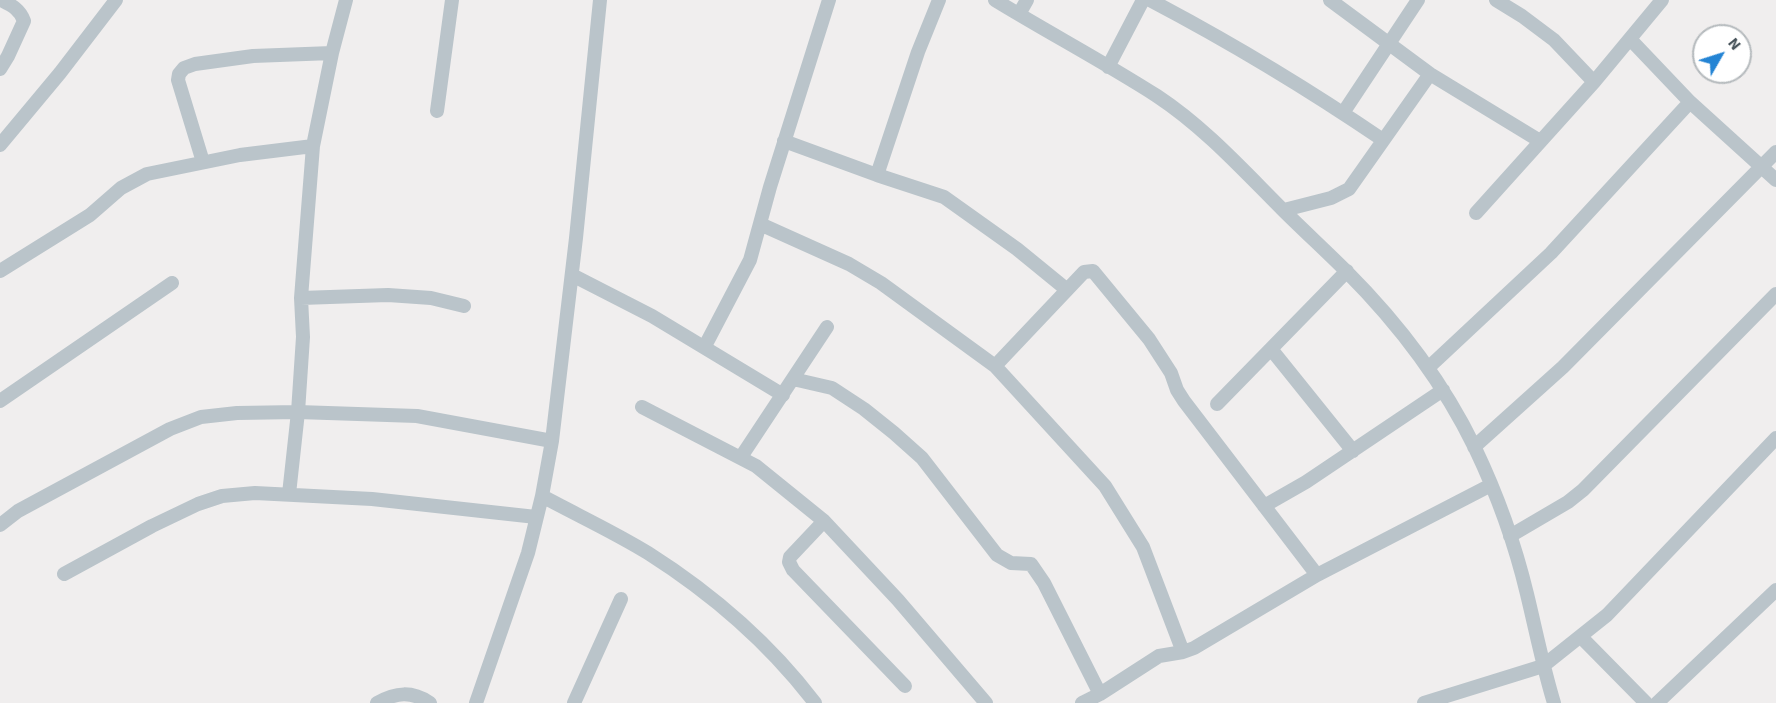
<!DOCTYPE html>
<html>
<head>
<meta charset="utf-8">
<style>
	body { margin:0 }
	#map { position:relative; width:1776px; height:703px; overflow:hidden; background:#f0eeee; font-family:"Source Sans 3",sans-serif }
	canvas { display:block }
	.north { position:absolute; left:1692px; top:24px; width:60px; height:60px; box-sizing:border-box; background:#fff; border:2px solid #b5babd; border-radius:50%; rotate:51deg; font-size:16px; font-weight:700; line-height:24px; text-align:center; color:#47535a }
	.north::after { content:''; display:block; margin:auto; width:21px; height:27px; background:#2484d4; clip-path:polygon(50% 0,100% 100%,50% 72%,0 100%) }
</style>
</head>
<body>
<div id="map">
<canvas width="1776" height="703"></canvas>
<div class="north">N</div>
</div>
<script>
const c = document.querySelector('canvas').getContext('2d');
c.lineJoin = 'round';
function trace(path, color, width, dash) { c.strokeStyle = color; c.lineWidth = width; c.lineCap = dash ? 'butt' : 'round'; c.setLineDash(dash || []); c.stroke(path); }
trace(new Path2D(`
	M995,0C1049,33 1104,62 1157,96C1204,127 1242,169 1282,209C1303,230 1325,250 1346,271C1398,323 1443,382 1475,448C1497,494 1515,544 1527,594C1536,631 1543,667 1554,703
	M1150,0C1230,42 1308,89 1383,140
	M1330,0L1430,74L1540,141
	M1496,0L1522,16L1554,40L1594,82
	M1019,14L1027,0
	M1630,39L1690,102L1776,180
	M1108,67L1143,0
	M0,69L8,56L24,21C20,9 11,5 1,0
	M437,111L452,0
	M1343,113L1418,0
	M784,141L877,175L944,197L1017,249L1066,289
	M0,145L60,73L116,0
	M203,162L178,80L179,74L184,68L195,64L253,56L332,53
	M877,175L918,52L939,0
	M1284,210L1331,198L1349,189L1430,74
	M1476,213L1594,82L1662,0
	M760,224L849,264L881,283L995,366L1105,486L1143,547L1183,652
	M0,271L90,215L121,188L147,174L240,155L313,146
	M572,275L652,316L783,395
	M301,298L388,295L431,298L464,306
	M705,346L750,260L770,187L829,0
	M1271,349L1353,451
	M995,366L1084,272L1093,271L1149,339L1171,373L1177,390L1184,401L1317,575
	M1428,368L1551,253L1690,102
	M793,379L832,388L864,409L894,433L922,458L997,555L1011,563L1031,564L1044,583L1100,694
	M0,401L172,283
	M1217,404L1347,271
	M642,407L756,466L824,521L898,600L986,703
	M1474,447L1563,367L1776,152
	M741,457L827,327
	M289,494L298,412L303,337L301,298L313,146L332,53L346,0
	M542,496C577,515 614,532 648,553C711,593 770,644 815,703
	M1264,506L1306,482L1443,390
	M824,521L790,557L789,562L793,570L905,686
	M0,525L18,511L170,429L201,417L237,413L298,412L417,416L552,441
	M1510,536L1568,502L1583,490L1776,294
	M64,574L152,526L198,504L222,496L255,493L372,499L536,517
	M1581,637L1646,703
	M377,703C396,692 412,691 430,703
	M476,703L528,553L542,496L552,441L576,238L600,0
	M574,703L621,599
	M1082,703L1100,694L1159,656L1183,652L1194,648L1317,575L1491,485
	M1424,703L1543,666L1607,615L1776,438
	M1657,703L1776,590`), '#bac4ca', 14);
</script>
</body>
</html>
